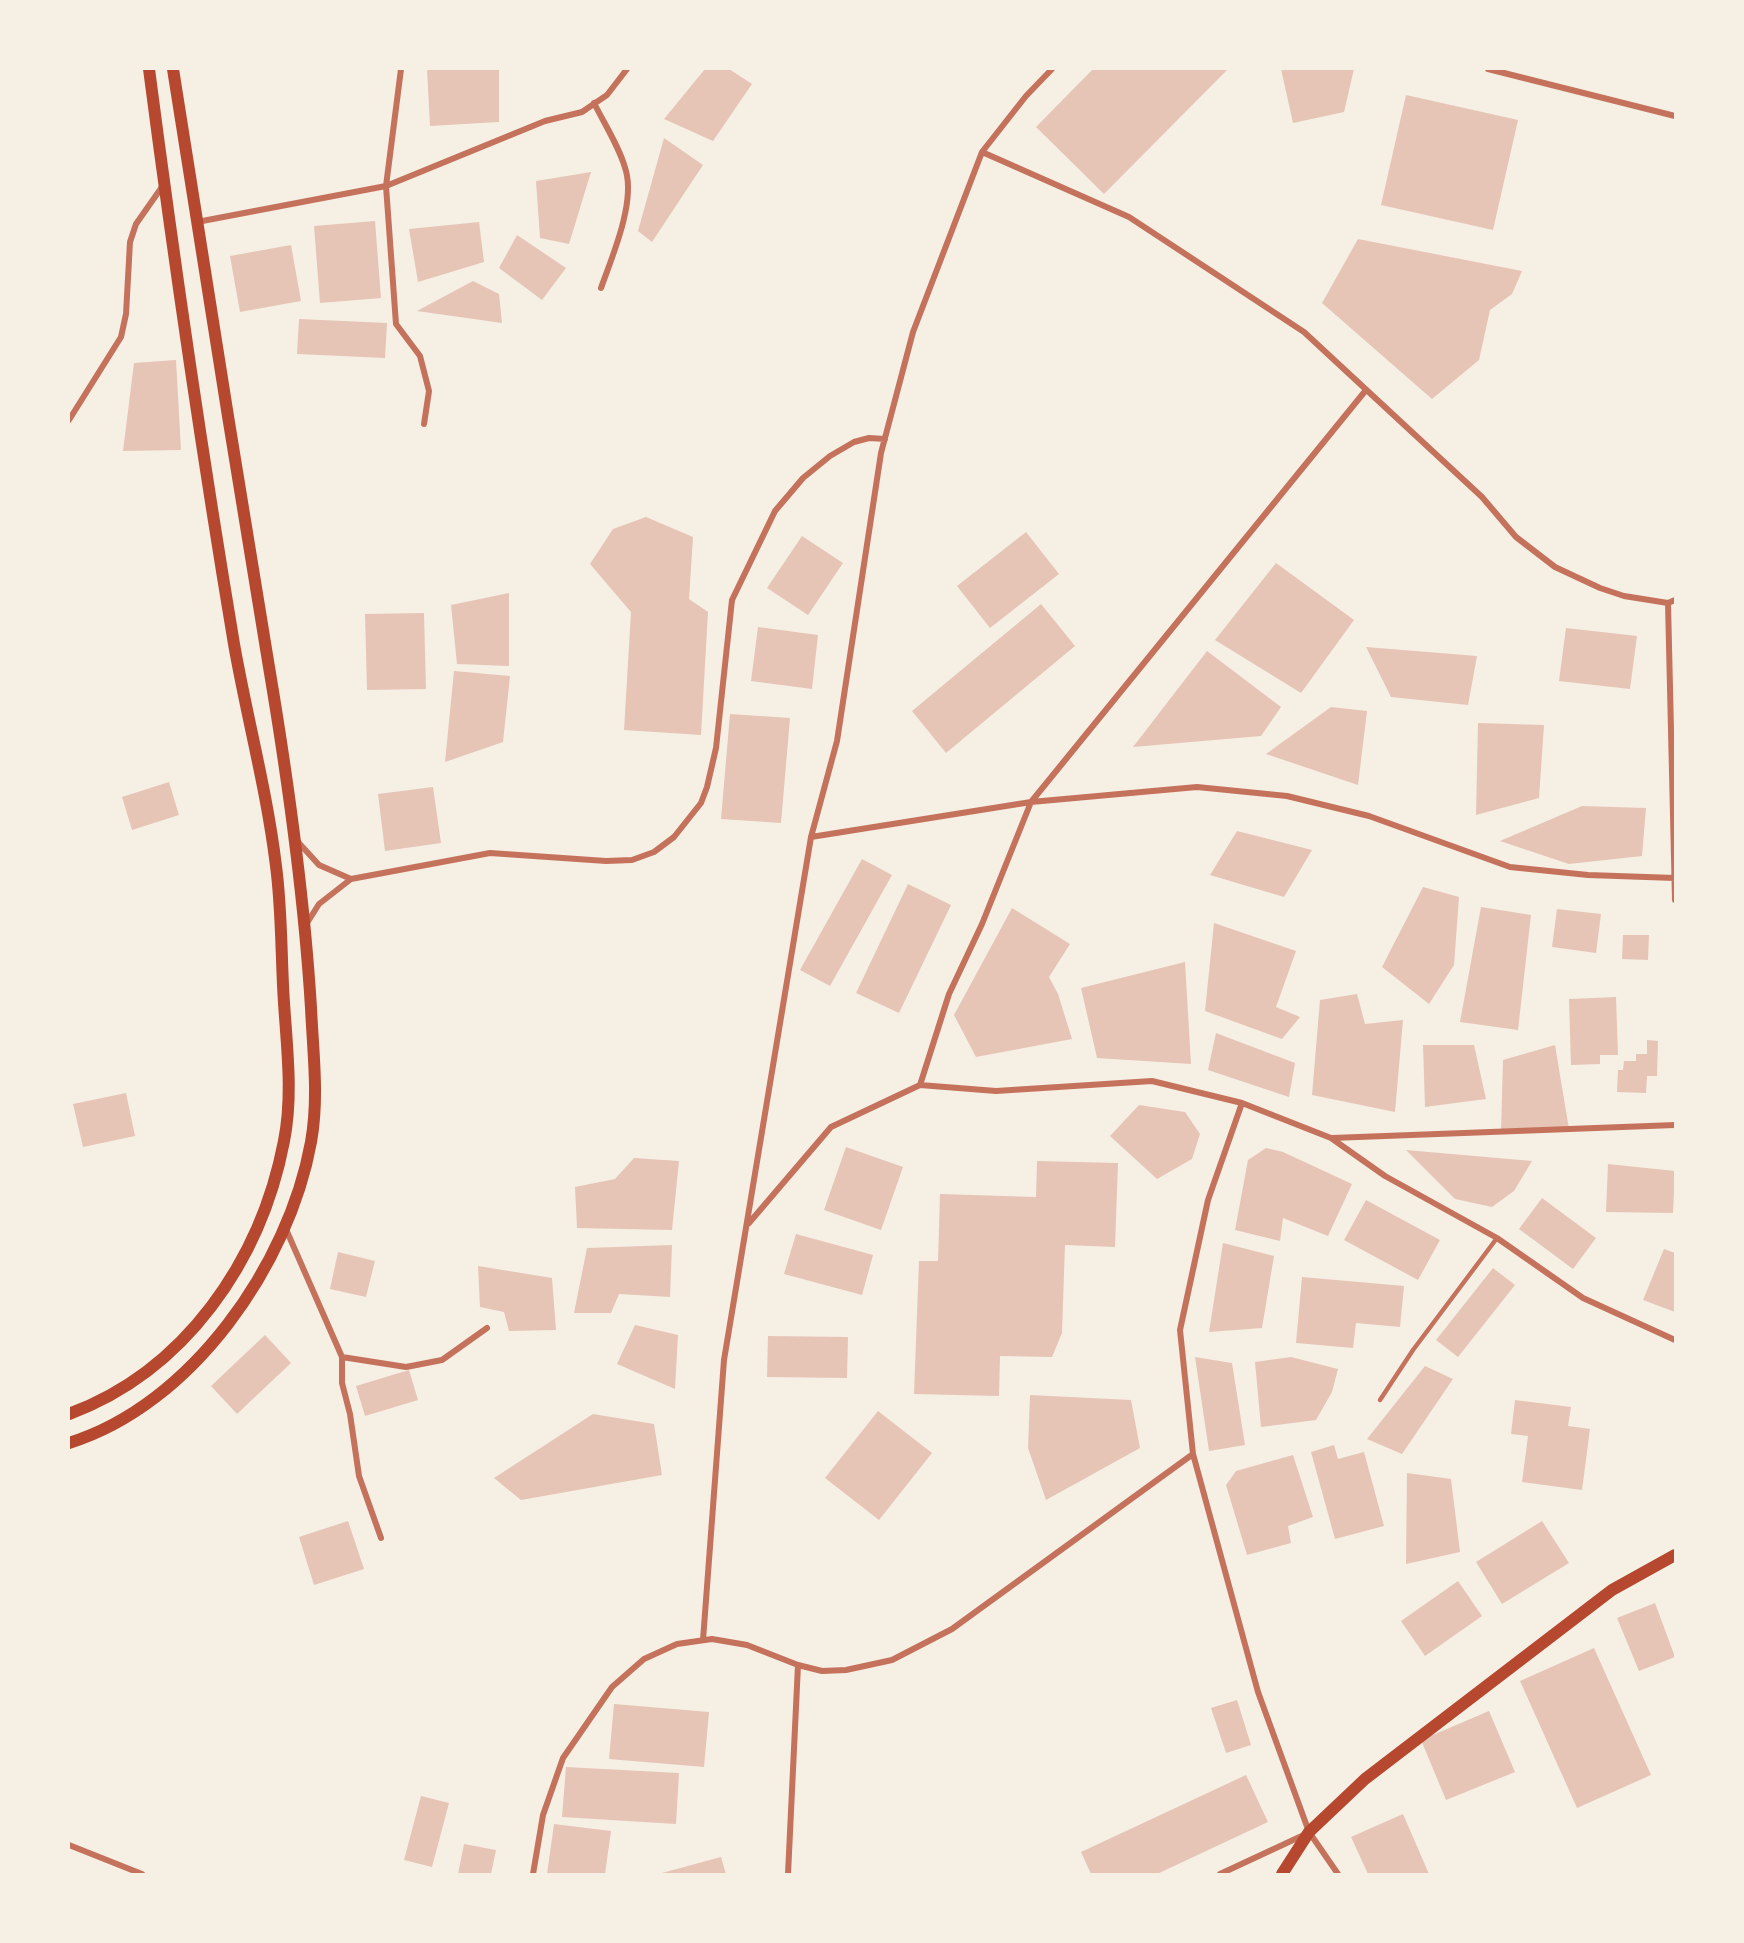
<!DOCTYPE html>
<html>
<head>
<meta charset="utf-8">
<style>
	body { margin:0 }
	#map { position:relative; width:1744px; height:1943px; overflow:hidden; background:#f6efe4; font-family:Manrope,sans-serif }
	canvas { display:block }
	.frame { position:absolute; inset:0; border:70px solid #f6efe4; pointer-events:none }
</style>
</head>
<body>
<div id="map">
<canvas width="1744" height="1943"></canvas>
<div class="frame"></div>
</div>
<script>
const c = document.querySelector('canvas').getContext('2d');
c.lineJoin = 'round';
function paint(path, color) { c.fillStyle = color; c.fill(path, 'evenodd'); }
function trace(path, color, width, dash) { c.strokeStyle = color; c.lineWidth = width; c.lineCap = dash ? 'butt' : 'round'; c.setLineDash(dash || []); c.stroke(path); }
paint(new Path2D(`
	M427,69H499V122L430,126Z
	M705,69H729L752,84L713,141L664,119Z
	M1093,69H1228L1104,194L1036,127Z
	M1281,69H1354L1344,112L1293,123Z
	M1406,95L1518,120L1493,230L1381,205Z
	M664,138L703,165L652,242L638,231Z
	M591,172L569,244L540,238L536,181Z
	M375,221L381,298L320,303L314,226Z
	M479,222L484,262L418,282L409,229Z
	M517,235L566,268L542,300L499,268Z
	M1358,239L1522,271L1512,294L1490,310L1479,360L1432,399L1322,303Z
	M291,245L301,301L240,312L230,256Z
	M473,281L499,294L502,323L417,311Z
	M299,319L387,323L385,358L297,354Z
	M176,360L181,450L123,451L134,363Z
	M646,517L693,537L689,599L708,612L701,735L624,730L631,612L590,564L613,529Z
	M1026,532L1059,574L990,628L957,586Z
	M802,536L843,563L808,615L767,588Z
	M1276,563L1354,620L1301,693L1215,640Z
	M509,593V666L457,664L451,605Z
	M1041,604L1075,646L946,753L912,711Z
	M424,613L426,689L367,690L365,614Z
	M758,627L818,635L812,689L751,681Z
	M1566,628L1637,636L1630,689L1559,681Z
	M1366,647L1477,656L1468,705L1391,697Z
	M1207,651L1281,707L1261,736L1133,747Z
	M454,671L510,676L503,742L445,762Z
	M1331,707L1367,711L1358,785L1266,754Z
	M730,714L790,718L781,823L721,819Z
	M1478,723L1544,725L1539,798L1476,815Z
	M169,782L179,815L132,830L122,797Z
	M433,787L441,843L385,851L378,794Z
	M1582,806L1646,808L1642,856L1569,864L1500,841Z
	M1237,831L1312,850L1284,897L1210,875Z
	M862,859L892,875L830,986L800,970Z
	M908,884L951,905L899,1013L856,993Z
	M1423,887L1459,897L1454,965L1429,1004L1382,967Z
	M1481,907L1531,915L1518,1030L1460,1022Z
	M1012,908L1070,944L1049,977L1058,994L1072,1039L976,1057L954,1015Z
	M1557,909L1601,914L1596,953L1552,947Z
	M1214,923L1296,951L1276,1007L1300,1017L1282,1039L1205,1011Z
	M1623,935H1649L1648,960L1622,959Z
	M1185,962L1191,1064L1097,1058L1081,988Z
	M1357,994L1365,1024L1403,1020L1395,1112L1312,1095L1320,1000Z
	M1616,997L1618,1055H1600V1064L1571,1065L1569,999Z
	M1216,1033L1295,1063L1289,1097L1208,1070Z
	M1647,1040L1658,1041L1657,1076H1647L1646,1093L1617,1092L1618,1070H1623L1624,1061H1636V1054H1647Z
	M1423,1045H1474L1486,1099L1425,1107Z
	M1555,1045L1569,1129L1501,1131L1503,1060Z
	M126,1093L135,1136L83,1147L73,1104Z
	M1139,1105L1185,1112L1200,1134L1192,1159L1157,1179L1110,1136Z
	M846,1147L903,1167L881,1230L824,1210Z
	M1266,1148L1283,1152L1352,1184L1328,1236L1283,1218L1280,1241L1235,1230L1248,1160Z
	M1406,1150L1532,1161L1514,1191L1492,1207L1455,1199Z
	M634,1158L679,1161L672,1230L577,1228L575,1187L615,1179Z
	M1037,1161L1118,1163L1115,1247L1065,1245L1062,1333L1052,1357L1000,1356L999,1396L914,1394L919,1261H938L940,1194L1036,1197Z
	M1608,1164L1675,1171L1673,1213L1606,1212Z
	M1542,1198L1596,1238L1573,1269L1519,1229Z
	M1366,1200L1440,1240L1418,1280L1344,1240Z
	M796,1234L873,1255L862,1295L784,1274Z
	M1223,1243L1274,1256L1262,1328L1209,1332Z
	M672,1245L670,1297L619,1294L611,1313H574L587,1248Z
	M1664,1249L1675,1253V1312L1643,1300Z
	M338,1252L375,1261L366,1297L330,1289Z
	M478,1266L552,1278L556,1330L509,1331L504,1312L480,1307Z
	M1493,1268L1515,1285L1458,1357L1436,1340Z
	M1302,1277L1404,1286L1400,1327L1356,1323L1353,1348L1296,1343Z
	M635,1325L678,1335L675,1389L617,1364Z
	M265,1335L291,1363L237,1414L211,1386Z
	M768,1336L848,1337L847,1378L767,1377Z
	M1195,1357L1232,1363L1245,1445L1209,1451Z
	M1291,1357L1338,1369L1332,1392L1316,1420L1261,1427L1255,1362Z
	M1425,1366L1453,1379L1402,1454L1367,1439Z
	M409,1370L418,1400L365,1416L356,1386Z
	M1030,1395L1131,1400L1140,1448L1046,1500L1028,1448Z
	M1515,1400L1571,1407L1568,1426L1590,1429L1582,1490L1522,1482L1528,1436L1511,1434Z
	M878,1411L932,1453L879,1520L825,1478Z
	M593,1414L654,1424L662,1475L521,1500L494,1478Z
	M1334,1445L1338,1459L1364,1452L1384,1526L1335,1539L1311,1452Z
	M1293,1455L1313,1517L1288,1526L1291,1543L1247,1555L1226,1485L1236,1471Z
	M1407,1473L1451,1479L1460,1552L1406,1564Z
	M348,1521L364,1569L314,1585L299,1537Z
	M1542,1521L1569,1563L1502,1604L1476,1562Z
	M1458,1581L1482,1616L1425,1656L1401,1621Z
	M1655,1603L1675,1657L1639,1671L1617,1618Z
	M1594,1648L1651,1775L1577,1808L1520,1681Z
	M1237,1700L1251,1745L1226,1753L1211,1708Z
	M614,1704L709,1712L704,1767L609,1759Z
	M1489,1711L1515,1772L1446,1800L1421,1740Z
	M566,1767L679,1773L676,1824L562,1817Z
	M1246,1775L1268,1822L1157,1874H1091L1081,1852Z
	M421,1796L449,1803L432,1867L404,1860Z
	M1403,1814L1429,1874H1368L1351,1837Z
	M554,1824L611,1831L605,1874H547Z
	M464,1844L496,1850L491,1874H458Z
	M721,1857L726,1874H662V1873Z`), '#e6c5b7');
trace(new Path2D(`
	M1380,1400L1413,1350L1497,1238`), '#c5725c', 4.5);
trace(new Path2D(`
	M401,69L386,186L396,324L420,356L429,391L424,424
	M1488,69L1675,116
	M594,103C605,125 620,148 626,171C635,204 612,257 601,288
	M982,152L1129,217L1304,332L1482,497L1516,537L1555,567L1600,588L1624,596L1668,603L1675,600
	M197,222L386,186L545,121L582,112L607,95L627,69
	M69,420L121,337L126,314L130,242L136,224L164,184
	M1668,603L1675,900
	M811,837L1031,802L1197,787L1287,796L1369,816L1510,867L1588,875L1675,878
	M298,842L319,865L351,879
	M307,923L319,904L351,879L490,853L606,861L632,860L654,852L674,837L701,803L707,787L716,748L732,600L775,511L803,478L830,456L854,442L869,438L885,439
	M920,1085L949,994L982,924L1031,802L1366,390
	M920,1085L996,1091L1152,1081L1242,1103L1331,1138L1385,1176L1497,1238L1583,1298L1675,1340
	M1242,1103L1208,1200L1180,1330L1193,1454L1258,1692L1309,1832L1338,1874
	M1332,1138L1675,1125
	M749,1223L831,1127L920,1085
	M285,1227L342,1357V1383L350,1414L359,1476L381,1538
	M342,1357L406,1367L442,1360L487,1328
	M703,1640L724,1360L811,837L837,741L881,453L913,332L982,152L1026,96L1052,69
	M69,1845L142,1874
	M533,1874L543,1815L563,1758L612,1687L644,1659L677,1644L712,1639L747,1645L798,1665L822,1671L846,1670L892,1660L952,1629L1193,1454
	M788,1874L798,1665
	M1220,1874L1306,1834`), '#c5725c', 6);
trace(new Path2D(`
	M69,1414C185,1371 261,1261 284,1141C293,1096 287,1049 284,1003C281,958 282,911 276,866C267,791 247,718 234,644C202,453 174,261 149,69
	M69,1443C192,1405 289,1264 311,1142C319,1098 313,1052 311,1008C304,893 288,780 269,667C236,468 204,268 173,69
	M1282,1874L1309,1832L1365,1779L1612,1590L1675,1555`), '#b5482f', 12);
</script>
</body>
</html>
